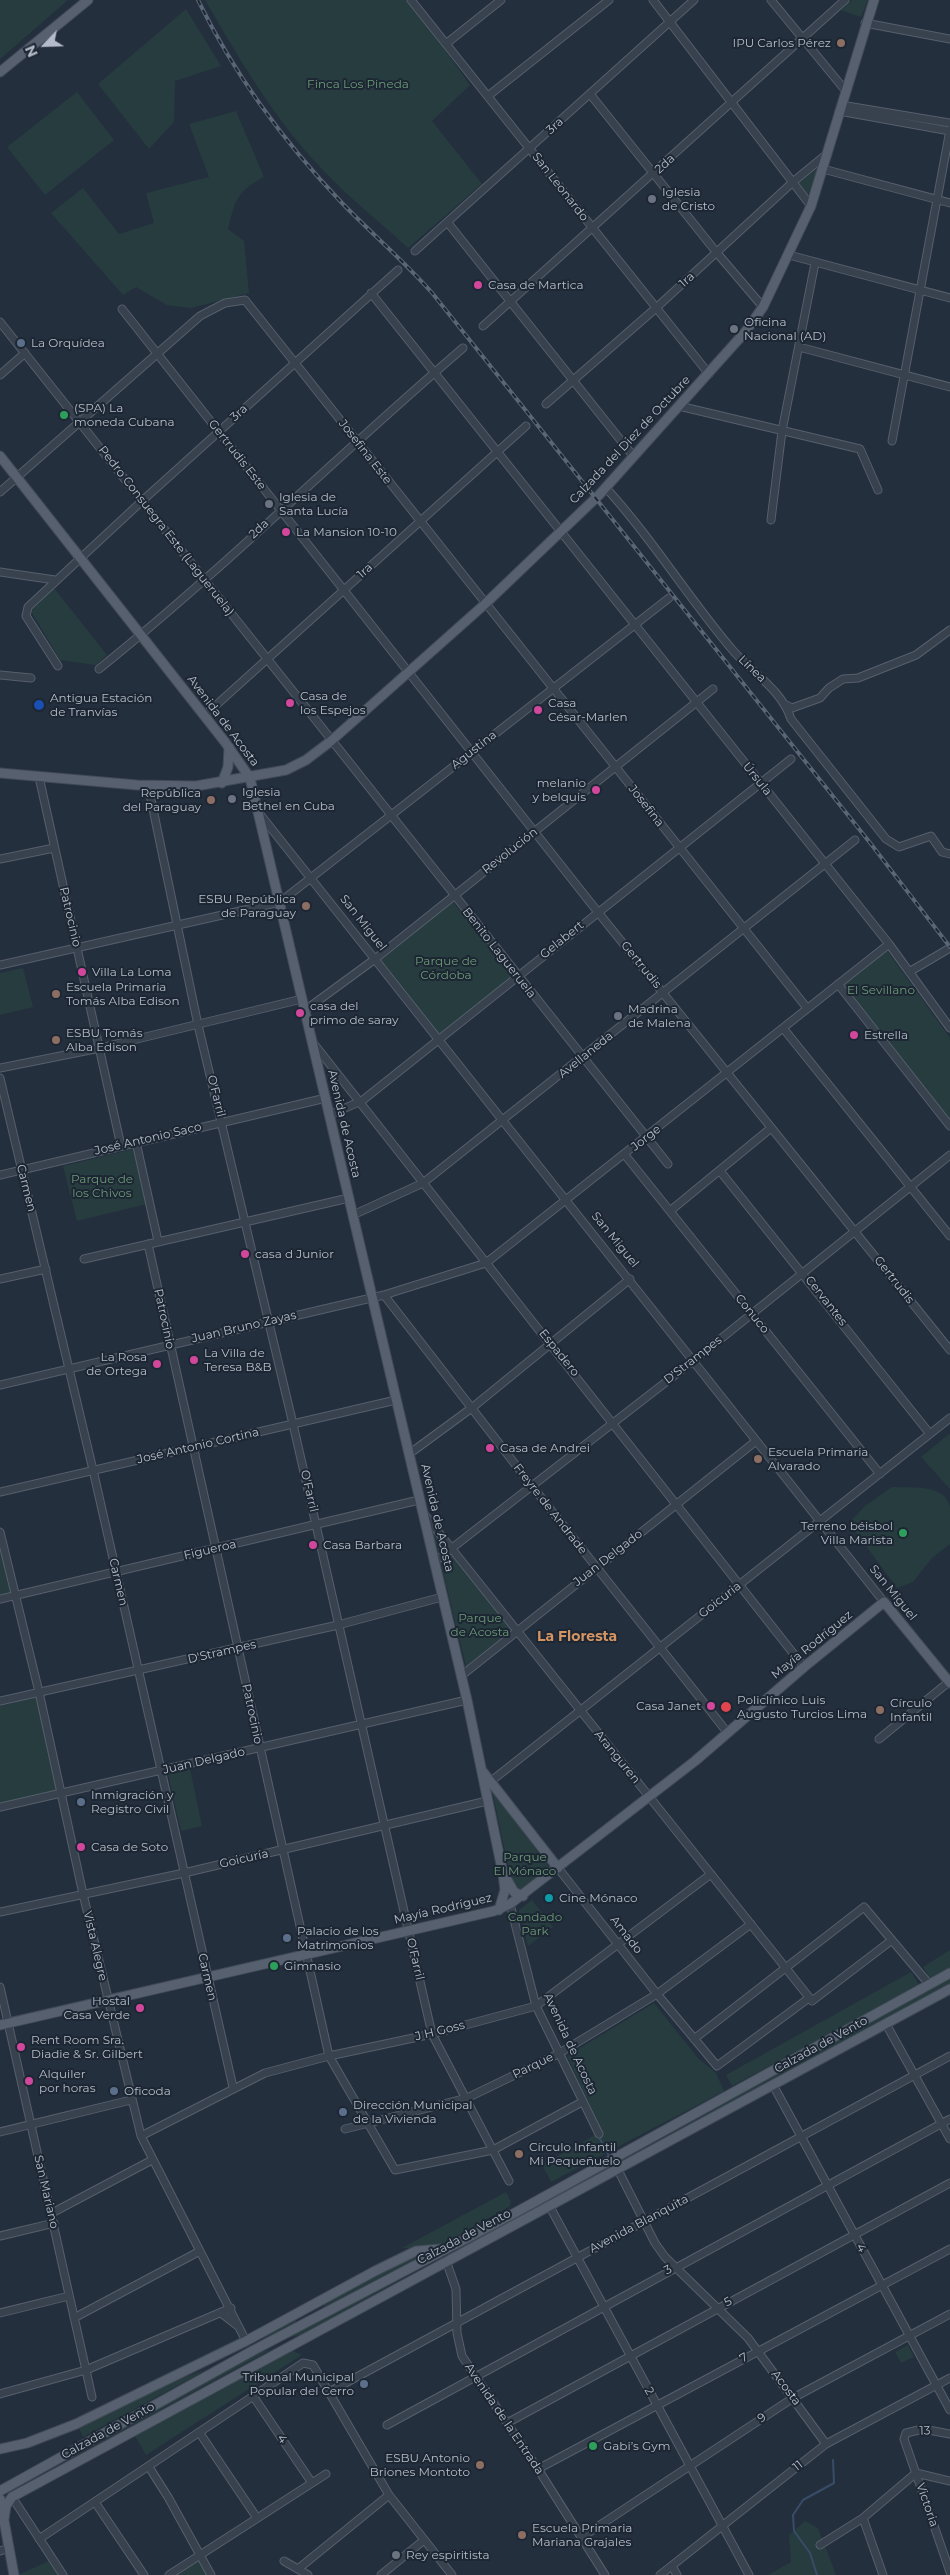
<!DOCTYPE html>
<html>
<head>
<meta charset="utf-8">
<style>
	body { margin:0 }
	#map { position:relative; width:950px; height:2575px; overflow:hidden; background:#242f3e; font-family:Montserrat,sans-serif }
	canvas { display:block }
	.north { position:absolute; left:20px; top:20px; width:50px; height:50px; -webkit-text-stroke:4px #1d2633; paint-order:stroke; rotate:246deg; font-size:14px; font-weight:700; line-height:20px; text-align:center; color:#b4bcc9 }
	.north::after { content:''; display:block; margin:auto; width:18px; height:22px; background:#b4bcc9; clip-path:polygon(50% 0,100% 100%,50% 72%,0 100%) }
</style>
</head>
<body>
<div id="map">
<canvas width="950" height="2575"></canvas>
<div class="north">N</div>
</div>
<script>
const c = document.querySelector('canvas').getContext('2d');
c.lineJoin = 'round';
function paint(path, color) { c.fillStyle = color; c.fill(path, 'evenodd'); }
function trace(path, color, width, dash) { c.strokeStyle = color; c.lineWidth = width; c.lineCap = dash ? 'butt' : 'round'; c.setLineDash(dash || []); c.stroke(path); }
function drawText(font, color, halo, rows, align = 'center') {
  c.font = font + ' Montserrat,sans-serif'; c.lineWidth = 4; c.setLineDash([]); c.textBaseline = 'middle'; c.strokeStyle = halo; c.fillStyle = color; for (const [text, x, y, turn = 0] of rows) {
    c.save(); c.translate(x, y); c.rotate((+turn || 0) * Math.PI / 180); c.textAlign = isNaN(turn) ? turn : align; if (halo) c.strokeText(text, 0, 0); c.fillText(text, 0, 0); c.restore();
  }
}
paint(new Path2D(`
	M0,0H68L0,59Z
	M205,0H409L470,85L432,121L482,184L408,248C380,222 350,199 324,171C275,121 240,60 205,0Z
	M852,0H868L861,17L841,10Z
	M186,9L221,66L175,81L174,122L149,149L98,84Z
	M77,92L114,140L45,195L7,147Z
	M236,111L264,177C236,192 236,199 228,229L244,241L249,293L191,308L167,305L136,287L123,295L51,213L83,188L119,234L154,223L146,193L209,177L189,124Z
	M819,167L808,195L799,183Z
	M54,588L107,655L96,665L60,660L31,611Z
	M452,901L512,973V977L438,1035L380,961L381,957Z
	M885,951L888,952L950,1038V1122L842,984Z
	M23,968L33,1007L0,1015V973Z
	M134,1149L147,1204L77,1221L63,1166Z
	M949,1434L950,1435V1489L921,1457Z
	M892,1487C909,1488 947,1483 950,1508C950,1519 950,1532 950,1544L932,1558L913,1582L897,1588L849,1523L865,1506Z
	M0,1532L14,1596L0,1599Z
	M436,1533L512,1630L468,1665L466,1666L434,1535Z
	M37,1697L59,1792L0,1805V1706Z
	M190,1769L202,1826L181,1831L168,1774Z
	M492,1790L549,1867V1870L523,1890L516,1888L510,1875Z
	M532,1900L553,1927L528,1946L519,1910Z
	M950,1950V1970L931,1980L923,1967Z
	M911,1972L920,1986L732,2086L726,2075Z
	M950,1978V1986L458,2251L455,2248Z
	M654,2003L698,2058L716,2073L724,2091L551,2182L542,2165L602,2131L567,2056Z
	M506,2192L511,2201L510,2206L438,2247L402,2248Z
	M425,2254L323,2308L325,2302L418,2255Z
	M432,2258L434,2261L301,2335L289,2337Z
	M296,2317V2322L270,2336L246,2344Z
	M908,2345L914,2357L901,2363L895,2352Z
	M272,2349L26,2483L19,2484L257,2353Z
	M290,2350L302,2355L146,2455L135,2436Z
	M208,2369L83,2437L79,2428L174,2381Z
	M805,2521L818,2528L836,2575H768L791,2562L789,2535Z
	M200,2559L207,2575H176Z
	M49,2561L58,2575H18Z`), '#263c3f');
trace(new Path2D(`
	M600,2139L609,2156
	M817,2575L810,2553L794,2531L793,2515L803,2500L834,2483L833,2460`), '#394c67', 2);
const minor = new Path2D(`
	M411,0L709,374
	M653,0L811,206
	M771,0L845,90
	M865,23L950,39
	M447,43L501,0
	M590,94L717,253L763,307
	M488,96L609,0
	M841,105L950,123
	M839,111L950,131
	M823,169L950,203
	M448,223L634,457
	M415,251L694,0
	M789,255L950,298
	M371,293L889,944L950,1028
	M122,309L597,911L950,1350
	M0,322L668,1164
	M483,326L845,0
	M799,347L950,387
	M0,375L25,353
	M546,404L656,308L794,181L827,154
	M679,406L860,449L878,490
	M892,441L950,130
	M606,488C651,537 687,596 730,647C750,672 781,688 791,719L886,839L899,847L931,836L942,852L950,854
	M0,492L200,316L225,303L245,300L807,1008
	M771,520L782,431L815,263
	M0,572L55,580
	M58,666L26,616L28,607L142,501L398,270
	M99,669C225,568 340,453 463,348
	M0,675L31,678
	M786,705L792,708L820,698L829,688L843,679L858,678L916,655L950,630
	M204,716L526,426
	M39,777L121,1146
	M148,785L198,1025L293,1424L432,2034L509,2181
	M259,813L884,1602
	M0,859L54,848
	M0,965L280,902L669,598
	M909,972L950,948
	M838,984L950,1126
	M304,1011L375,959L713,689
	M783,1028L950,1236
	M314,1044L804,1667
	M0,1068L100,1048L302,999
	M0,1078L93,1470L233,2087
	M330,1115L363,1100L791,759
	M136,1142L158,1241
	M625,1155L880,1474
	M720,1171L930,1434
	M0,1175L326,1098
	M670,1211L771,1128
	M353,1215L423,1183L855,840
	M148,1244L329,2056L395,2170L493,2150L582,2102
	M84,1259L349,1198
	M0,1279L46,1269
	M384,1295L486,1263L889,944
	M0,1385L384,1295L532,1486L727,1732
	M409,1454L473,1407L630,1279
	M0,1492L396,1400
	M424,1514L812,2001L892,1940
	M0,1532L39,1692L83,1894L141,2136L246,2341
	M434,1562L693,1361L950,1155
	M0,1599L419,1500
	M461,1676L756,1441
	M0,1701L338,1625L442,1597
	M879,1739L950,1681
	M490,1782L950,1418
	M0,1807L467,1700
	M558,1868L657,1994L717,2066L809,1998
	M510,1904L536,2006L599,2134
	M0,1912L184,1873L487,1801
	M0,1987L92,2397
	M886,2024L950,2139
	M694,2039L864,1907L929,1984
	M773,2085L950,2410
	M345,2129L467,2098L558,2054L657,1994L751,1924
	M0,2132L131,2100
	M141,2136L265,2073L329,2056L432,2034L536,2006L711,1874
	M618,2170L655,2243L665,2257L748,2338L826,2444
	M550,2207L749,2575
	M52,2213L152,2160
	M0,2236L54,2223
	M442,2249L456,2289L457,2333L462,2356L538,2469L605,2575
	M0,2313L69,2296
	M221,2313L239,2327
	M74,2318L200,2251
	M329,2392L950,2056
	M0,2394L86,2370L231,2308
	M253,2396L312,2483
	M507,2423L950,2183
	M387,2425L950,2119
	M199,2432L257,2518
	M950,2434L923,2429L906,2433L904,2439L950,2572
	M149,2467L168,2497L211,2575
	M538,2469L950,2249
	M12,2497L63,2575
	M95,2502L144,2575
	M863,2518L883,2575
	M582,2537L793,2398L950,2314
	M39,2539L303,2363L313,2365L389,2495L452,2575
	M820,2545L863,2518L916,2473L950,2481
	M0,2551L9,2548
	M284,2561L308,2575
	M672,2566L677,2575
	M298,2569L389,2495
	M169,2575L326,2474
	M381,2575L424,2540
	M660,2575L826,2444L950,2378`);
const major = new Path2D(`
	M0,72L88,0
	M0,456L225,742L250,778L467,1700L503,1874L505,1890L499,1910
	M0,773L137,785L196,786L286,770L306,760L331,741L485,604L599,495L746,331L763,307L811,206L874,0
	M222,783L228,767L229,747
	M483,1772L558,1868
	M506,1878L514,1892L523,1896
	M0,2025L494,1911L510,1904L695,1761L804,1667L884,1602L950,1683
	M0,2449L27,2443L76,2424L246,2341L375,2271L416,2251L440,2249
	M0,2491L254,2350L511,2215L950,1973
	M0,2499L14,2575
	M4,2519L6,2506L12,2497L950,1989`);
trace(minor, '#565f6c', 9);
trace(major, '#414a57', 11);
trace(minor, '#38414e', 7);
trace(major, '#56606e', 9);
const rail = new Path2D(`
	M198,0C235,76 284,142 342,203C372,234 405,262 433,294L871,844L950,947`);
trace(rail, '#5a6575', 4);
trace(rail, '#1d2633', 2, [5.5]);
for (const [x, y, r, color] of [
	[841,43,5,"#8d6e63"],
	[652,199,5,"#6b7280"],
	[478,285,5,"#d1479c"],
	[734,329,5,"#6b7280"],
	[21,343,5,"#5c6f8a"],
	[64,415,5,"#2e9e5b"],
	[269,504,5,"#6b7280"],
	[286,532,5,"#d1479c"],
	[290,703,5,"#d1479c"],
	[39,705,6,"#1a4fb4"],
	[538,710,5,"#d1479c"],
	[596,790,5,"#d1479c"],
	[232,799,5,"#6b7280"],
	[211,800,5,"#8d6e63"],
	[306,906,5,"#8d6e63"],
	[82,972,5,"#d1479c"],
	[56,994,5,"#8d6e63"],
	[300,1013,5,"#d1479c"],
	[618,1016,5,"#6b7280"],
	[854,1035,5,"#d1479c"],
	[56,1040,5,"#8d6e63"],
	[245,1254,5,"#d1479c"],
	[194,1360,5,"#d1479c"],
	[157,1364,5,"#d1479c"],
	[490,1448,5,"#d1479c"],
	[758,1459,5,"#8d6e63"],
	[903,1533,5,"#2e9e5b"],
	[313,1545,5,"#d1479c"],
	[711,1706,5,"#d1479c"],
	[726,1707,6,"#e0444e"],
	[880,1710,5,"#8d6e63"],
	[81,1802,5,"#5c6f8a"],
	[81,1847,5,"#d1479c"],
	[549,1898,5,"#0f9aa8"],
	[287,1938,5,"#5c6f8a"],
	[274,1966,5,"#2e9e5b"],
	[140,2008,5,"#d1479c"],
	[21,2047,5,"#d1479c"],
	[29,2081,5,"#d1479c"],
	[114,2091,5,"#5c6f8a"],
	[343,2112,5,"#5c6f8a"],
	[519,2154,5,"#8d6e63"],
	[364,2384,5,"#5c6f8a"],
	[593,2446,5,"#2e9e5b"],
	[480,2465,5,"#8d6e63"],
	[522,2535,5,"#8d6e63"],
	[396,2555,5,"#6b7280"]
]) { const dot = new Path2D(); dot.arc(x, y, r, 0, 2 * Math.PI); c.fillStyle = color; c.fill(dot); trace(dot, '#1d2633', 2); }
drawText('12px', '#b4bcc9', '#1d2633', [
	["IPU Carlos Pérez",831,43,"right"],
	["Iglesia",662,192],
	["de Cristo",662,206],
	["Casa de Martica",488,285],
	["Oficina",744,322],
	["Nacional (AD)",744,336],
	["La Orquídea",31,343],
	["(SPA) La",74,408],
	["moneda Cubana",74,422],
	["Iglesia de",279,497],
	["Santa Lucía",279,511],
	["La Mansion 10-10",296,532],
	["Casa de",300,696],
	["los Espejos",300,710],
	["Antigua Estación",50,698],
	["de Tranvías",50,712],
	["Casa",548,703],
	["César-Marlen",548,717],
	["melanio",586,783,"right"],
	["y belquis",586,797,"right"],
	["Iglesia",242,792],
	["Bethel en Cuba",242,806],
	["República",201,793,"right"],
	["del Paraguay",201,807,"right"],
	["ESBU República",296,899,"right"],
	["de Paraguay",296,913,"right"],
	["Villa La Loma",92,972],
	["Escuela Primaria",66,987],
	["Tomás Alba Edison",66,1001],
	["casa del",310,1006],
	["primo de saray",310,1020],
	["Madrina",628,1009],
	["de Malena",628,1023],
	["ESBU Tomás",66,1033],
	["Alba Edison",66,1047],
	["Estrella",864,1035],
	["casa d Junior",255,1254],
	["La Villa de",204,1353],
	["Teresa B&B",204,1367],
	["La Rosa",147,1357,"right"],
	["de Ortega",147,1371,"right"],
	["Casa de Andrei",500,1448],
	["Escuela Primaria",768,1452],
	["Alvarado",768,1466],
	["Terreno béisbol",893,1526,"right"],
	["Villa Marista",893,1540,"right"],
	["Casa Barbara",323,1545],
	["Policlínico Luis",737,1700],
	["Augusto Turcios Lima",737,1714],
	["Círculo",890,1703],
	["Infantil",890,1717],
	["Casa Janet",701,1706,"right"],
	["Inmigración y",91,1795],
	["Registro Civil",91,1809],
	["Casa de Soto",91,1847],
	["Cine Mónaco",559,1898],
	["Palacio de los",297,1931],
	["Matrimonios",297,1945],
	["Gimnasio",284,1966],
	["Hostal",130,2001,"right"],
	["Casa Verde",130,2015,"right"],
	["Rent Room Sra.",31,2040],
	["Diadie & Sr. Gilbert",31,2054],
	["Alquiler",39,2074],
	["por horas",39,2088],
	["Oficoda",124,2091],
	["Dirección Municipal",353,2105],
	["de la Vivienda",353,2119],
	["Círculo Infantil",529,2147],
	["Mi Pequeñuelo",529,2161],
	["Tribunal Municipal",354,2377,"right"],
	["Popular del Cerro",354,2391,"right"],
	["Gabi’s Gym",603,2446],
	["ESBU Antonio",470,2458,"right"],
	["Briones Montoto",470,2472,"right"],
	["Escuela Primaria",532,2528],
	["Mariana Grajales",532,2542],
	["Rey espiritista",406,2555]
], 'left');
drawText('12px', '#6b9a76', '#1d2633', [
	["Finca Los Pineda",358,84],
	["Parque de",446,961],
	["Córdoba",446,975],
	["El Sevillano",881,990],
	["Parque de",102,1179],
	["los Chivos",102,1193],
	["Parque",480,1618],
	["de Acosta",480,1632],
	["Parque",525,1857],
	["El Mónaco",525,1871],
	["Candado",535,1917],
	["Park",535,1931]
]);
drawText('12px', '#b4bcc9', '#1d2633', [
	["3ra",555,126,-42],
	["2da",665,164,-42],
	["San Leonardo",560,187,52],
	["1ra",687,280,-42],
	["3ra",239,413,-43],
	["Calzada del Diez de Octubre",630,440,-47],
	["Josefina Este",365,452,52],
	["Gertrudis Este",237,455,52],
	["2da",259,529,-43],
	["Pedro Consuegra Este (Lagueruela)",166,531,52],
	["1ra",365,571,-42],
	["Línea",752,669,44],
	["Avenida de Acosta",223,721,53],
	["Agustina",474,750,-38],
	["Úrsula",757,779,51],
	["Josefina",646,806,52],
	["Revolución",510,851,-38],
	["Patrocinio",70,917,77],
	["San Miguel",363,923,52],
	["Gelabert",562,940,-39],
	["Benito Lagueruela",499,953,52],
	["Gertrudis",641,965,51],
	["Avellaneda",586,1055,-39],
	["O'Farril",216,1096,76],
	["Avenida de Acosta",344,1124,77],
	["Jorge",646,1138,-38],
	["José Antonio Saco",148,1139,-13],
	["Carmen",26,1188,76],
	["San Miguel",615,1240,51],
	["Gertrudis",894,1280,52],
	["Cervantes",826,1301,52],
	["Conuco",752,1314,51],
	["Patrocinio",164,1319,78],
	["Juan Bruno Zayas",244,1327,-13],
	["Espadero",559,1353,51],
	["D'Strampes",693,1360,-38],
	["José Antonio Cortina",198,1446,-13],
	["O'Farril",309,1491,77],
	["Freyre de Andrade",550,1509,52],
	["Avenida de Acosta",437,1518,77],
	["Figueroa",210,1550,-13],
	["Juan Delgado",608,1558,-38],
	["Carmen",118,1582,77],
	["San Miguel",893,1593,51],
	["Goicuria",720,1600,-38],
	["Mayía Rodríguez",812,1645,-39],
	["D'Strampes",222,1652,-13],
	["Patrocinio",252,1714,78],
	["Aranguren",617,1757,51],
	["Juan Delgado",204,1761,-13],
	["Goicuría",244,1859,-13],
	["Mayía Rodríguez",443,1909,-13],
	["Amado",626,1935,52],
	["Vista Alegre",95,1946,77],
	["O'Farril",415,1959,77],
	["Carmen",207,1977,77],
	["J H Goss",440,2031,-14],
	["Avenida de Acosta",570,2044,65],
	["Calzada de Vento",821,2045,-29],
	["Parque",533,2066,-26],
	["San Mariano",46,2192,77],
	["Avenida Blanquita",639,2224,-28],
	["Calzada de Vento",464,2237,-28],
	["4",861,2248,62],
	["3",668,2270,-28],
	["5",728,2302,-28],
	["7",744,2358,-29],
	["Acosta",786,2388,53],
	["2",649,2391,62],
	["9",762,2418,-33],
	["Avenida de la Entrada",504,2419,56],
	["Calzada de Vento",108,2431,-29],
	["13",925,2431,-1],
	["4",282,2439,56],
	["11",798,2466,-39],
	["Victoria",927,2505,71]
]);
drawText('bold 14px', '#d59563', '#1d2633', [
	["La Floresta",577,1637]
]);
</script>
</body>
</html>
